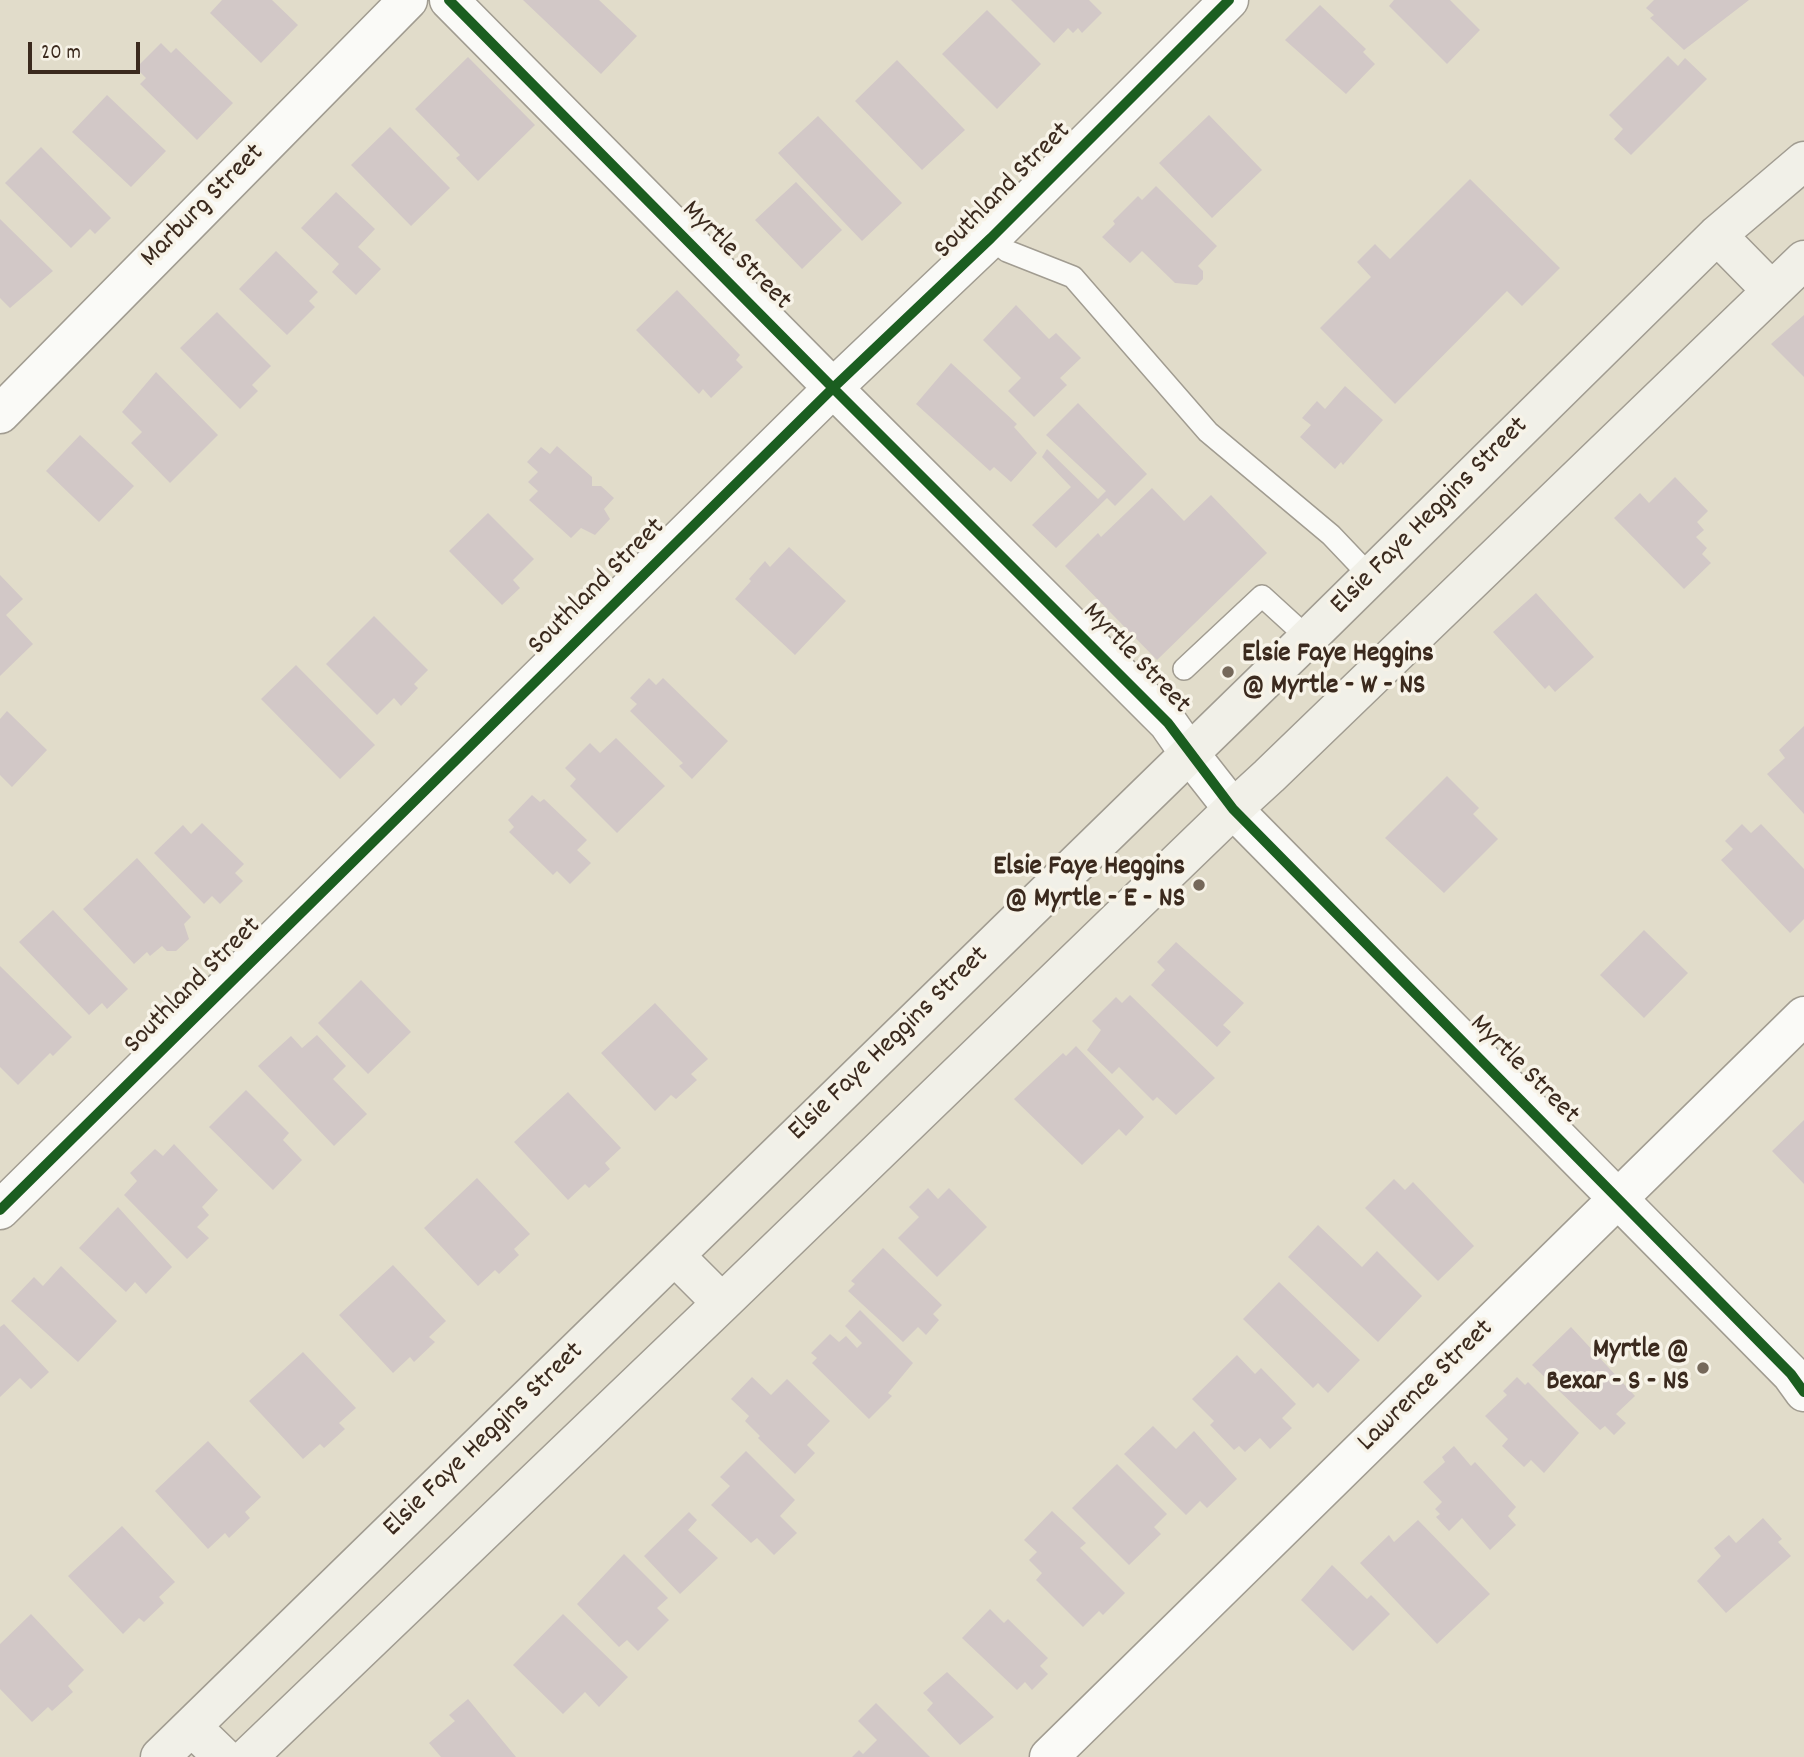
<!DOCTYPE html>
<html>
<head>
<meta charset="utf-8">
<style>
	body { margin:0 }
	#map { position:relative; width:1804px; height:1757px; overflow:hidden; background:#e1dcca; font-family:Dekko,sans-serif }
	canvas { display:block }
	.scale { position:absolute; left:28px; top:42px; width:112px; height:32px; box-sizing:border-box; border:4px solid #3b2a1e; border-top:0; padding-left:9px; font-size:21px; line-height:24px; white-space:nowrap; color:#3b2a1e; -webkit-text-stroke:5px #f7f3e8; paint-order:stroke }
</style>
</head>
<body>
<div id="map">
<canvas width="1804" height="1757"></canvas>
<div class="scale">20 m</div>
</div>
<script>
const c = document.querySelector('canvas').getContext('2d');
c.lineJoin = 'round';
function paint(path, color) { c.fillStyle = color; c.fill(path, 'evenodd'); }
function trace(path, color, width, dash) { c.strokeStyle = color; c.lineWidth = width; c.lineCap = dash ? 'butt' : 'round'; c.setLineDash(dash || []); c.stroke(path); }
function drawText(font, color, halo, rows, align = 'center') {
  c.font = font + ' Dekko,sans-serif'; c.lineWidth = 7; c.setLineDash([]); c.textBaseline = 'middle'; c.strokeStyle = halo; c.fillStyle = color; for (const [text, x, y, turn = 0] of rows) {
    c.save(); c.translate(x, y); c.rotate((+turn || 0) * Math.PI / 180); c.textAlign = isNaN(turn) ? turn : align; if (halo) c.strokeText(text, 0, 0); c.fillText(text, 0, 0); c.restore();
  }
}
paint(new Path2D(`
	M222,0H272L298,25L261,63L210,13Z
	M523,0H599L637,36L601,74Z
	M1011,0H1089L1102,13L1082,33L1078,28L1073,33L1068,28L1054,43Z
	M1394,0H1450L1480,30L1447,64L1389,6Z
	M1654,0H1749L1684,50L1650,18L1654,15L1646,8Z
	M1320,5L1366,49L1363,52L1375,64L1346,94L1285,40Z
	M987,10L1041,64L997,109L942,54Z
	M161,43L171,53L176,48L233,103L197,140L140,84L146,78L136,68Z
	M1668,56L1678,66L1685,58L1707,79L1631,155L1614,139L1623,129L1609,115Z
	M468,57L535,125L478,181L456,158L460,155L415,109Z
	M897,60L965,130L922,170L855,101Z
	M107,95L166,151L131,187L72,132Z
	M1209,115L1262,170L1212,218L1159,163Z
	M818,116L902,203L862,241L778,153Z
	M390,127L450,188L411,226L351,165Z
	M41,147L111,218L95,234L90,229L71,248L5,183Z
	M1470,179L1560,268L1522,306L1507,291L1395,404L1320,328L1371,277L1357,262L1375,244L1390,259Z
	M796,182L842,230L802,269L755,220Z
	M1156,186L1217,246L1198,266L1203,271V279L1197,285L1175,283L1142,251L1130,263L1102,237L1115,224L1113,221L1138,196L1142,200Z
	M336,192L375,229L358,247L381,269L356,295L332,272L339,264L301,228Z
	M0,219L53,271L10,308L0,298Z
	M276,251L318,292L309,301L315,307L287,335L239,289Z
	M677,290L740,355L736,360L743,367L711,398L703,389L699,394L636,330Z
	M1016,305L1049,339L1056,333L1081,358L1060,378L1067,385L1034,417L1008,391L1021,378L983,340Z
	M217,312L271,366L252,385L258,391L240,409L180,348Z
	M1804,315V377L1771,344Z
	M951,363L1017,424L1014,427L1037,453L1011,482L994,467L990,471L916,404Z
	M156,372L218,435L170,483L131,443L142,432L122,412Z
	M1345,386L1383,420L1343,465L1341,462L1335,469L1300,437L1311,425L1302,418L1317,401L1325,409Z
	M1078,403L1147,474L1115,506L1107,498L1056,548L1032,525L1071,487L1042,457L1047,449L1098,499L1106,491L1046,435Z
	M80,435L134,486L99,522L46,471Z
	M557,446L592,477V486H601L614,498L604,509L610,519L595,535L581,528L571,538L529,500L538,491L528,482L538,472L527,462L541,447L550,454Z
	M1675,477L1708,511L1697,522L1704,530L1696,537L1707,548L1702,554L1711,563L1684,589L1614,518L1640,493L1649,503Z
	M1152,488L1184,521L1211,495L1267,553L1157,660L1065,566L1098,533L1101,537Z
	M488,513L534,559L513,580L520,588L502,605L449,551Z
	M789,547L846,601L795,655L735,599L751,581L749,579L765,561L770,567Z
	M0,575L23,599L6,615L33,644L0,676Z
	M1536,593L1594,657L1555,692L1549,685L1545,689L1493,632Z
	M374,616L428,670L414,684L418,688L401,706L394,698L377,715L326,664Z
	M296,665L375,745L340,779L261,699Z
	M649,678L656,685L663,678L728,741L692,779L679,766L683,763L630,711L637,704L630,698Z
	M7,711L47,750L12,787L0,775V719Z
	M1804,726V814L1767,774L1785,758L1779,750Z
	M616,738L665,786L617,833L570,786L576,779L565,768L590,743L600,753Z
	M1447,776L1479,808L1473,814L1498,839L1444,893L1385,838Z
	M532,795L540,802L544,799L587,840L577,850L591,863L570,884L557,871L553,875L509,832L514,827L508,820Z
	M202,823L244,864L235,873L243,881L220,904L212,896L204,904L154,853L183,825L191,834Z
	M1742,824L1751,833L1761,824L1804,869V919L1790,933L1721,860L1733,849L1725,841Z
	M137,858L191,917L184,924L189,939L176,951H167L162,946L150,956L147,952L134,964L83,909Z
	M53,910L128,989L107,1009L102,1003L89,1015L19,942Z
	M1644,930L1688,973L1644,1018L1600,975Z
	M1176,942L1244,1003L1223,1025L1231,1032L1217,1047L1151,985L1165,970L1157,962Z
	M0,966L72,1037L53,1056L50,1053L18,1085L0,1067Z
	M361,980L411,1032L368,1074L318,1023Z
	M1130,995L1215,1078L1176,1115L1157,1097L1153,1101L1119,1067L1112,1074L1087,1050L1101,1030L1092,1021L1116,997L1122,1003Z
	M655,1003L708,1059L691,1074L697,1080L676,1099L671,1095L655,1111L601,1053Z
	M317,1035L346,1066L333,1079L367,1114L334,1146L258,1066L291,1036L302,1048Z
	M1076,1046L1144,1117L1126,1136L1119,1129L1082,1165L1014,1099L1063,1053L1066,1056Z
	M246,1090L289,1133L283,1140L302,1160L273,1190L209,1127Z
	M568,1092L621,1148L605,1163L610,1169L589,1188L585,1184L568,1200L514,1142Z
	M1804,1120V1184L1772,1151Z
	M174,1144L218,1190L202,1207L209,1215L197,1227L209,1238L187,1259L124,1195L137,1181L130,1173L155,1149L163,1156Z
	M477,1178L530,1234L514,1249L519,1255L499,1274L495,1270L478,1286L424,1228Z
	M1394,1179L1405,1190L1413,1182L1474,1246L1438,1281L1365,1208Z
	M928,1188L938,1199L949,1188L987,1227L937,1277L898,1238L919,1217L909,1207Z
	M118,1207L172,1267L146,1294L135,1282L126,1292L79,1248Z
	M1318,1225L1362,1267L1377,1251L1422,1296L1378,1342L1288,1257Z
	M883,1248L942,1305L933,1314L939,1320L926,1335L918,1327L903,1342L848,1291L855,1284L851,1281Z
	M393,1265L446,1321L429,1337L435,1342L414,1362L410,1357L393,1373L339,1315Z
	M61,1266L117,1321L78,1362L11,1301L34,1277L43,1286Z
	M1279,1282L1360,1360L1328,1393L1318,1383L1313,1388L1243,1319Z
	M860,1310L913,1363L888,1393L892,1396L869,1419L812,1363L817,1358L811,1353L830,1334L839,1342L846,1336L857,1348L862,1343L845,1326Z
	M4,1324L49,1372L31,1389L20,1378L0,1397V1327Z
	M1571,1327L1635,1396L1616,1414L1626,1423L1614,1435L1605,1426L1600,1430L1532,1365Z
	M303,1352L356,1408L339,1423L345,1429L324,1448L320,1444L303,1459L249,1401Z
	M1237,1355L1255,1374L1261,1368L1296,1404L1282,1418L1292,1428L1270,1449L1260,1438L1245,1452L1239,1446L1234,1450L1210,1425L1214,1421L1192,1399Z
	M752,1377L771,1395L787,1379L830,1421L807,1445L815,1453L795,1474L758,1438L760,1436L745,1421L749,1416L731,1399Z
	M1517,1377L1525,1385L1528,1382L1579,1433L1544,1473L1531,1460L1524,1467L1502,1446L1508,1439L1485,1416L1507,1395L1503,1391Z
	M1153,1426L1176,1449L1194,1431L1237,1479L1207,1508L1200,1501L1186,1515L1124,1454Z
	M208,1441L261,1497L245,1512L250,1518L229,1538L225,1533L208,1549L155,1491Z
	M1454,1446L1471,1466L1475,1462L1516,1507L1508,1516L1516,1525L1490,1550L1462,1518L1449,1531L1436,1517L1440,1514L1435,1509L1442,1502L1423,1482L1445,1462L1442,1457Z
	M746,1451L795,1500L780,1516L797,1533L774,1555L757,1538L751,1543L711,1505L730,1486L720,1477Z
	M1117,1464L1167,1514L1154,1527L1161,1534L1129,1565L1072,1508Z
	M1052,1511L1086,1543L1080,1548L1125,1593L1103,1615L1099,1611L1083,1627L1036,1580L1042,1573L1029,1560L1037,1552L1024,1540Z
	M689,1512L697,1520L688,1530L718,1558L680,1594L644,1556Z
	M1763,1518L1782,1539L1778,1542L1791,1556L1726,1613L1697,1581L1721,1556L1714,1548L1729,1535L1736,1543Z
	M1418,1520L1490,1594L1437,1644L1360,1563L1389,1535L1394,1542Z
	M122,1526L175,1582L159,1597L164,1603L144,1622L139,1618L123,1634L68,1576Z
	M624,1554L668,1598L657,1608L669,1620L638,1651L627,1640L619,1647L577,1604Z
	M1332,1565L1367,1599L1371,1595L1390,1614L1353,1651L1301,1600Z
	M990,1609L1004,1623L1008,1619L1048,1658L1040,1666L1048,1674L1032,1690L1025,1682L1017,1690L962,1638Z
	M31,1614L84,1670L68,1686L73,1692L52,1711L48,1707L32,1722L0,1689V1644Z
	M563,1614L628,1677L599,1707L585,1692L563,1714L513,1665Z
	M947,1672L994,1717L960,1745L927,1710L933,1703L923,1693Z
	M468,1699L516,1757H441L429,1743L455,1721L449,1715Z
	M876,1703L930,1757H852L859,1750L863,1754L877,1740L858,1721Z`), '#d2c8c7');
const service = new Path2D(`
	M991,238L1007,251L1073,277L1208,432L1331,535L1370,576
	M1184,669L1262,596L1308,638`);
const minor = new Path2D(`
	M449,0L833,388L1168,723L1189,753
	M0,414L408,0
	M0,1210L833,388L991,238L1229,0
	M1049,1757L1804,1016`);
const tertiary = new Path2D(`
	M1189,753L1233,809L1791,1374L1804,1392`);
const secondary = new Path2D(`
	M1717,235L1771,290
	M675,1256L722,1303
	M192,1727L223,1757
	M160,1757L1308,638L1717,235L1804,161
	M248,1757L722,1303L1233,809L1269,776L1804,260`);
trace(service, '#a19c91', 24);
trace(minor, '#a19c91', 41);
trace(tertiary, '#a19c91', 41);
trace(secondary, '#a19c91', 41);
trace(service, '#fafaf7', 21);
trace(minor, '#fafaf7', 38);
trace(tertiary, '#fafaf7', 38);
trace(secondary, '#f1f0e8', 38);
trace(new Path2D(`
	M449,0L833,388L1168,723L1233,809L1791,1374L1804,1392
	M0,1210L833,388L991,238L1229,0`), '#1b5e20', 10);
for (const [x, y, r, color] of [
	[1228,672,7,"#75685a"],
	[1199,885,7,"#75685a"],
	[1703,1368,7,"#75685a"]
]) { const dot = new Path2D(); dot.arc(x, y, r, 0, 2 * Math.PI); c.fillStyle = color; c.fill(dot); trace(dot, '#f7f3e8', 2.5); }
drawText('28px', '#3b2a1e', '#f7f3e8', [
	["Southland Street",1004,192,-45],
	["Marburg Street",204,207,-45],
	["Myrtle Street",735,257,45],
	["Elsie Faye Heggins Street",1431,517,-45],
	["Southland Street",598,588,-45],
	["Myrtle Street",1135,660,46],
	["Southland Street",194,987,-45],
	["Elsie Faye Heggins Street",890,1045,-44],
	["Myrtle Street",1523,1071,45],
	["Lawrence Street",1427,1387,-44],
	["Elsie Faye Heggins Street",485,1441,-44]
]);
drawText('bold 28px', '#3b2a1e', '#f7f3e8', [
	["Elsie Faye Heggins",1242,656,"left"],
	["@ Myrtle - W - NS",1242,688,"left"],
	["Elsie Faye Heggins",1185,869],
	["@ Myrtle - E - NS",1185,901],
	["Myrtle @",1689,1352],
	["Bexar - S - NS",1689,1384]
], 'right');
</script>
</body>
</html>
